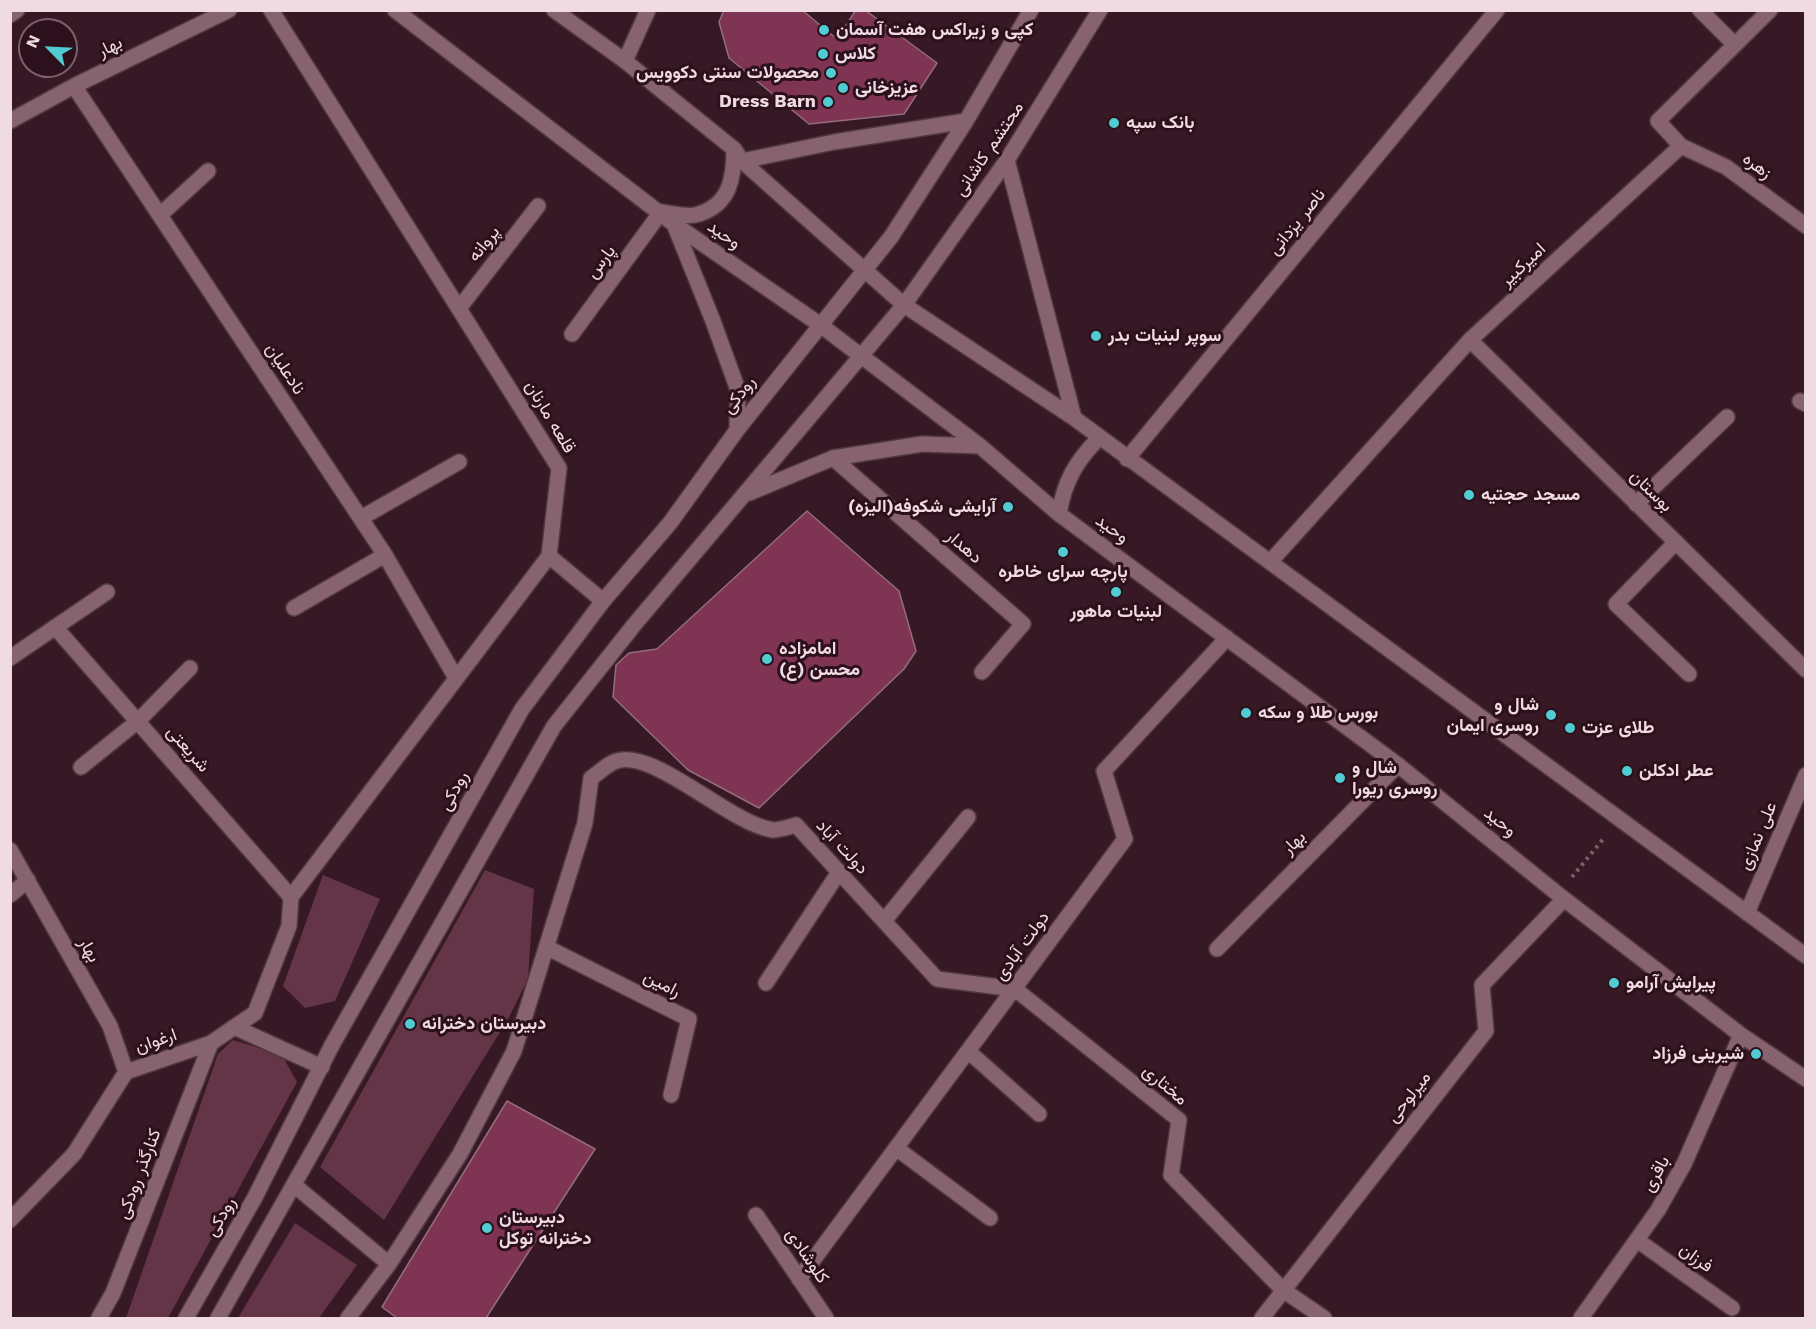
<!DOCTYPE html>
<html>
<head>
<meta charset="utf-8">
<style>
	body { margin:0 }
	#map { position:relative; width:1816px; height:1329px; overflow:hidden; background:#371925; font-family:"Work Sans",sans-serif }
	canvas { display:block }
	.frame { position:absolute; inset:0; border:12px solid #f0dbe2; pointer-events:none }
	.north { position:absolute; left:18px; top:18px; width:60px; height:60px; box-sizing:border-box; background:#2c101c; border:2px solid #7a616b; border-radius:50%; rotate:294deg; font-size:16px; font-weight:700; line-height:24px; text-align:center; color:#f0dbe2 }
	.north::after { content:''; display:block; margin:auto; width:21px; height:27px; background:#51ccd3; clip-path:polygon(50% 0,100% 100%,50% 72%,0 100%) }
</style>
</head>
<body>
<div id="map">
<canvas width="1816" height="1329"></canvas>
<div class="frame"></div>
<div class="north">N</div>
</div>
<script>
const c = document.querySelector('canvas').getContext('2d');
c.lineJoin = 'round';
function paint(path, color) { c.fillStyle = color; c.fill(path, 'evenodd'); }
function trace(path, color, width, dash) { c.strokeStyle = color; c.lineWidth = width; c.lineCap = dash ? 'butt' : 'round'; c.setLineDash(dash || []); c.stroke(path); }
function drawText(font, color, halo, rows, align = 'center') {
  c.font = font + ' "Work Sans",Vazirmatn,sans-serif'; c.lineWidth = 6; c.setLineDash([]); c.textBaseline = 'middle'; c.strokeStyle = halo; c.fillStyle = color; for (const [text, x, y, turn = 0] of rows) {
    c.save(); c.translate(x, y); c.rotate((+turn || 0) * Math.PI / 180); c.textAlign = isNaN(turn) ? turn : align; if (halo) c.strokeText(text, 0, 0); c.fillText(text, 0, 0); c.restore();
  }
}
paint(new Path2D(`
	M485,870L534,889L528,979L508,1019L384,1220L320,1167Z
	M323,875L380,899L335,1001L305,1008L283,986Z
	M233,1040L282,1055L297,1082L168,1318H126L218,1054Z
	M295,1223L357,1265L319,1318H238Z`), '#643547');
const building = new Path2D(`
	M724,10H802L837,39L856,10H865L937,63L904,114L809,124L729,58L719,22Z
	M807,511L899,591L916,651L904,669L759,808L688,770L613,697L616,665L629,653L657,649Z
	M507,1101L595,1149L486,1318H397L382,1307Z`);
paint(building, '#7f3454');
trace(building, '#926d7a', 1.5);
const minor = new Path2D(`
	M271,10L559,468L549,556L291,897
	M1700,10L1734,44
	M10,15L17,10
	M625,61L648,10
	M74,86L385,555L456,678
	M10,121L74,86L229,10
	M1681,146L1726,167L1806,226
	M160,215L208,171
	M460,307L538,206
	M572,334L661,212
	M1470,340L1806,670
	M1800,401L1806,404
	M833,458L1023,624L982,672
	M1127,459L1497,10
	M1636,504L1727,417
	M361,518L459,462
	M1676,542L1616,604L1689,674
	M549,556L603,601
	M1270,562L1470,340L1681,146L1658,121L1770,10
	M294,608L385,555
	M55,627L291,897
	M10,658L107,592
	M81,767L138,721L190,668
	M10,850L110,1026L126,1072
	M10,895L28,880
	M1747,913L1806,775
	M884,921L968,817
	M548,948L689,1019L671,1095
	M1217,949L1398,765
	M766,983L839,872
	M234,1027L322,1067
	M969,1052L1039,1114
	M896,1148L990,1218
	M294,1185L389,1264
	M756,1215L826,1318
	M10,1220L74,1154L126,1072L211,1043L255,1013L289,926L291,897
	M1637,1240L1732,1308
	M799,1279L1125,839L1104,771L1227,638
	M99,1318L113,1293L211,1043
	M348,1318L389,1264L460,1154L514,1051L585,823L591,778C599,773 606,765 614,762C651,745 729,824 773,830C780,830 789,827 796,825L937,979L1015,989L1179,1120L1171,1175L1283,1290L1324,1318
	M1262,1318L1486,1031L1482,985L1564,899
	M1581,1318L1658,1210L1684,1164L1741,1035`);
const secondary = new Path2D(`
	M395,10L674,224L819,324L980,446L1059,514L1398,765L1564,899L1741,1035L1806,1079
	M554,10L625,61L734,149L742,161L904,305L1074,418L1806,956
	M1007,160L1074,418
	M742,161L834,142L966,121
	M661,212C671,213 689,218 699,214C730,204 734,178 734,149
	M674,224L713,321L738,390L737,430
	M749,493L833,458L922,444L980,446
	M1059,514C1064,482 1076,461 1099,438
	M186,1318L254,1199L332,1045L522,709L603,601L670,523L737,430L891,237L966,121L1031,10
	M218,1318L554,726L634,625L904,305L1007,160L1100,10`);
trace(minor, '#503841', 18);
trace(secondary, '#503841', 18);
trace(new Path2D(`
	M1572,877L1604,838`), '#7b606b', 4, [3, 4.5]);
trace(minor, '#87636f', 15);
trace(secondary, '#87636f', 15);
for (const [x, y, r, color] of [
	[824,30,6,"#51ccd3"],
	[823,54,6,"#51ccd3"],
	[831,73,6,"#51ccd3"],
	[843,88,6,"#51ccd3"],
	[828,102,6,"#51ccd3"],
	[1114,123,6,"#51ccd3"],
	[1096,336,6,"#51ccd3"],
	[1469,495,6,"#51ccd3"],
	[1008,507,6,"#51ccd3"],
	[1063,552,6,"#51ccd3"],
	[1116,592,6,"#51ccd3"],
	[767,659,6,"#51ccd3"],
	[1246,713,6,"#51ccd3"],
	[1551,715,6,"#51ccd3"],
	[1570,728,6,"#51ccd3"],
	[1627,771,6,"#51ccd3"],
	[1340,778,6,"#51ccd3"],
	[1614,983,6,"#51ccd3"],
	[410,1024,6,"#51ccd3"],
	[1756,1054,6,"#51ccd3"],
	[487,1228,6,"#51ccd3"]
]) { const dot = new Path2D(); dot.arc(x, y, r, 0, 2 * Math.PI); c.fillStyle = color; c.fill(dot); trace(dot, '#2c101c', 2); }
drawText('bold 18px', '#f0dbe2', '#2c101c', [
	["کپی و زیراکس هفت آسمان",836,30],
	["کلاس",835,54],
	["محصولات سنتی دکوویس",819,73,"right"],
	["عزیزخانی",855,88],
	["Dress Barn",816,102,"right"],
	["بانک سپه",1126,123],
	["سوپر لبنیات بدر",1108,336],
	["مسجد حجتیه",1481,495],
	["آرایشی شکوفه(الیزه)",996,507,"right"],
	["پارچه سرای خاطره",1063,572,"center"],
	["لبنیات ماهور",1116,612,"center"],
	["امامزاده",779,649],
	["محسن (ع)",779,670],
	["شال و",1539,705,"right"],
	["روسری ایمان",1539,726,"right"],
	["بورس طلا و سکه",1258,713],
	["طلای عزت",1582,728],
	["شال و",1352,768],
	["روسری ریورا",1352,789],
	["عطر ادکلن",1639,771],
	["پیرایش آرامو",1626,983],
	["دبیرستان دخترانه",422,1024],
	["شیرینی فرزاد",1744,1054,"right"],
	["دبیرستان",499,1218],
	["دخترانه توکل",499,1239]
], 'left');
drawText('18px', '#f0dbe2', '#2c101c', [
	["بهار",110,47,-26],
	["محتشم کاشانی",989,149,-56],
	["زهره",1757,166,37],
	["ناصر یزدانی",1297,222,-51],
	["وحید",724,235,35],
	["پروانه",484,244,-52],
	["پارس",601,262,-54],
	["امیرکبیر",1523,265,-43],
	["نادعلیان",285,369,57],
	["رودکی",739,395,-52],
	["قلعه مارنان",550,417,59],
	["بوستان",1651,491,44],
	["وحید",1112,529,36],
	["دهدار",964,547,41],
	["شریعتی",188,749,49],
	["رودکی",454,791,-61],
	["وحید",1500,822,39],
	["علی نمازی",1758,836,-67],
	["بهار",1294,843,-45],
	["دولت آباد",842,847,47],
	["دولت آبادی",1022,946,-54],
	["بهار",89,950,60],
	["رامین",662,984,27],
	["ارغوان",156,1041,-19],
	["مختاری",1165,1085,40],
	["میرلوحی",1409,1097,-52],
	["کنارگذر رودکی",139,1174,-69],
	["باقری",1656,1174,-61],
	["رودکی",221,1217,-60],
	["کلوشادی",807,1256,56],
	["فرزان",1696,1258,36]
]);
</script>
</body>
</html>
